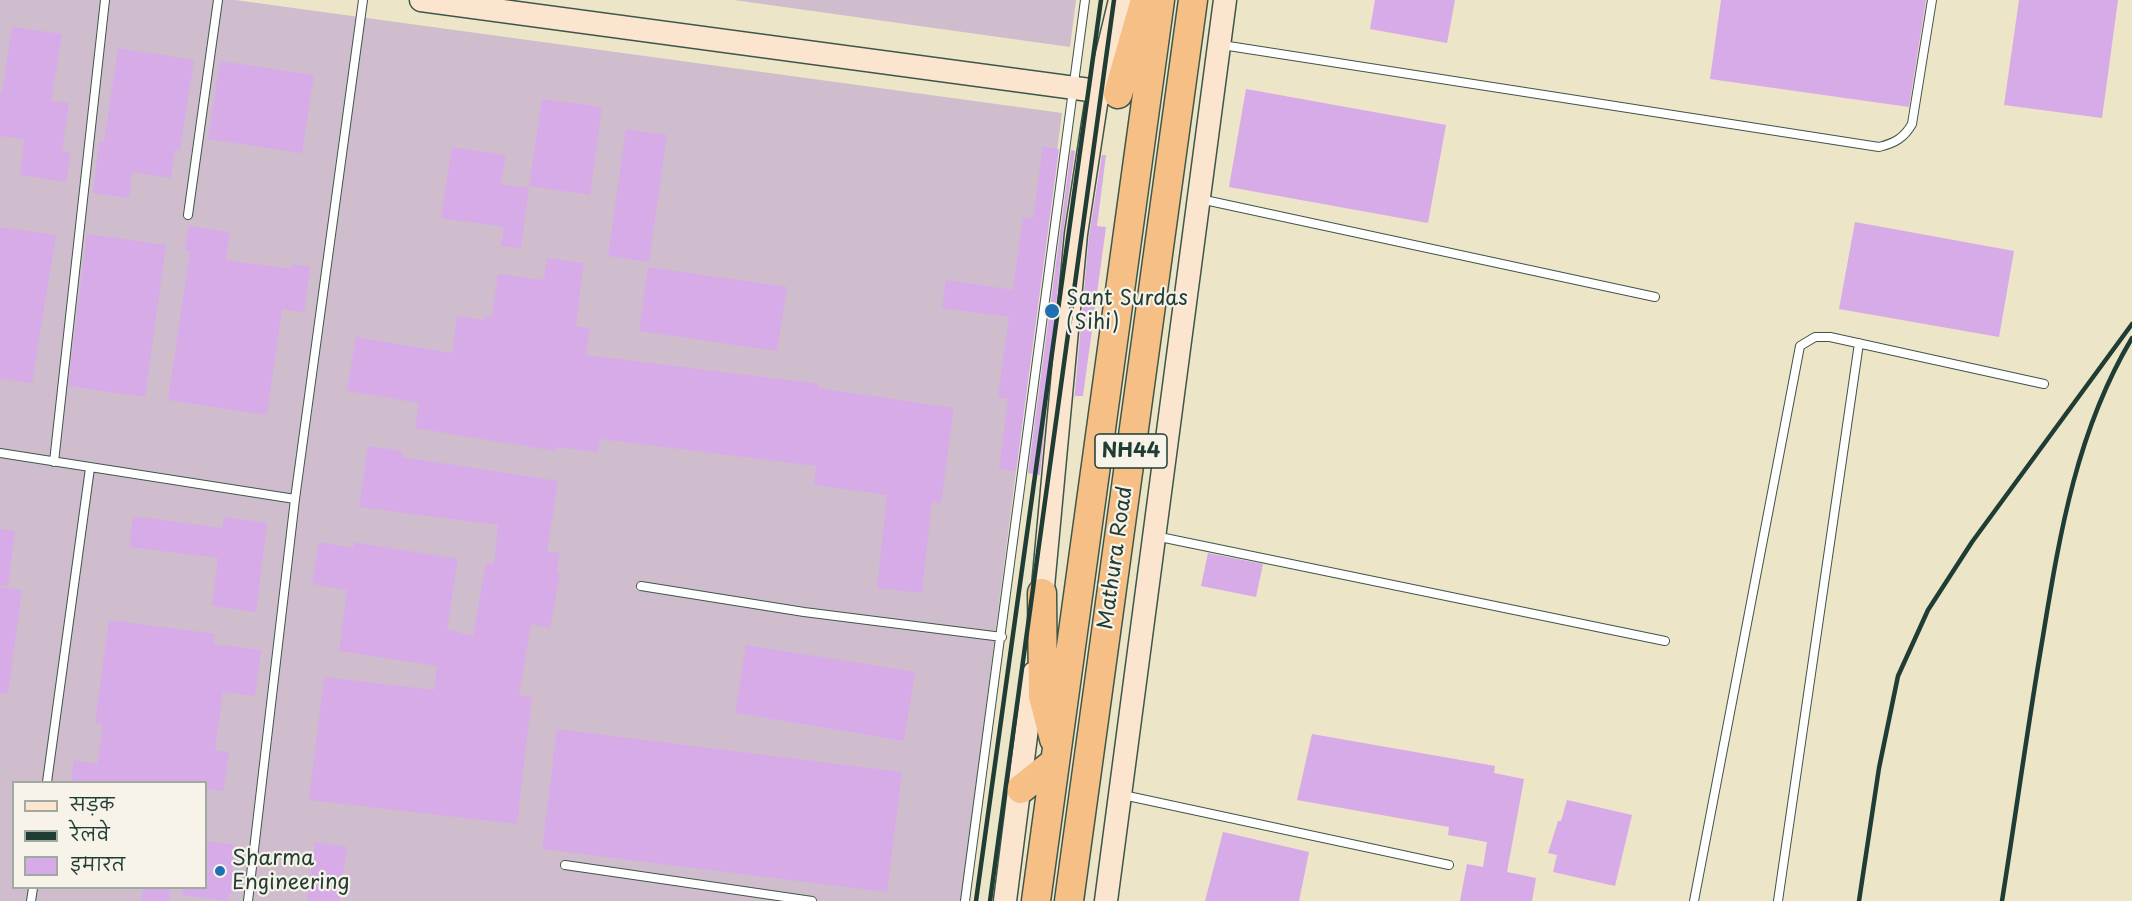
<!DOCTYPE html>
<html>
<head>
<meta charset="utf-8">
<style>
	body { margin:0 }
	#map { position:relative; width:2132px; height:901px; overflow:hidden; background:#ece5c7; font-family:"Playpen Sans","Playpen Sans Deva",sans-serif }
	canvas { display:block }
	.legend { position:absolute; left:12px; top:781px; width:195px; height:108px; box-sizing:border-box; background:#f7f3e8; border:2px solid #a1aaa0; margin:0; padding:8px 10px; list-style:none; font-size:18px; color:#1f3d34 }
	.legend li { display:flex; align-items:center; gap:12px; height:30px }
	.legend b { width:30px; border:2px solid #a1aaa0 }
</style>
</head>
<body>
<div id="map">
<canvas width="2132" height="901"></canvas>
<ul class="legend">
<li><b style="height:8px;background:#fbe5cf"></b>सड़क</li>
<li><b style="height:8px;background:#1f3d34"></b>रेलवे</li>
<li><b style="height:16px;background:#d7aae8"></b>इमारत</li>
</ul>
</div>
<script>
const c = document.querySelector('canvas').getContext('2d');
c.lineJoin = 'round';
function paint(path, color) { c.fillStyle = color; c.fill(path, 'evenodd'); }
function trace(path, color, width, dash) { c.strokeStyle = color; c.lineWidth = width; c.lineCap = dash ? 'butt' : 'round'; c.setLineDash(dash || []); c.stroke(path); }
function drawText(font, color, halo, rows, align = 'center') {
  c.font = font + ' "Playpen Sans",sans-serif'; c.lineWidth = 4.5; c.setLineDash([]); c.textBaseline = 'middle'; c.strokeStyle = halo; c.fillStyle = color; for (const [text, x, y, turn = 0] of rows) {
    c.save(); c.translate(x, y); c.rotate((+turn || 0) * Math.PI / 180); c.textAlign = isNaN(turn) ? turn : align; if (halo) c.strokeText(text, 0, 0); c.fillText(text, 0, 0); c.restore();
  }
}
paint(new Path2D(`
	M0,0H235L1062,113L961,901H0ZM14,782H206V888H14Z
	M734,0H1076L1070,47Z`), '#cfbdce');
paint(new Path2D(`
	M1375,0H1455L1447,43L1370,29Z
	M1721,0H1926L1909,107L1710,79Z
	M2019,0H2118L2102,118L2004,105Z
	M12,27L62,34L51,101L69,103L62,151L71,153L66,182L20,175L24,141L23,139L0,136V92L2,93Z
	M118,48L194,60L180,150L175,149L171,178L132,172L129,198L93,193L99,141L104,142Z
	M220,61L314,75L302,153L208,139Z
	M1246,89L1446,125L1428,223L1229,187Z
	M542,99L602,107L590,195L529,186Z
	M626,129L667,135L649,262L608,256Z
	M1043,146L1059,149L1016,471L999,469L1008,399L998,397L1009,317L942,308L946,280L1013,290L1023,217L1033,219Z
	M452,147L506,155L501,184L529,188L521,248L501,246L504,227L441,218Z
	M1071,150L1075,151L1063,233L1040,475L1028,473Z
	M1102,155H1106L1097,226L1106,227L1083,396H1075L1074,402L1089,236Z
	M1855,222L2014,251L1999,337L1839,309Z
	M188,226L230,232L226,260L291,269L292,264L310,267L304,312L282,309L267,415L168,400L190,251L185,250Z
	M0,227L56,235L32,383L0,379Z
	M87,234L166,245L145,397L68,386Z
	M547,258L584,263L576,326L590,328L586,355L819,384L818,388L954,408L941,503L932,502L922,593L877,588L887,495L814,485L816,466L600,439L598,452L556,447L555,451L415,428L419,403L347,391L356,337L452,353L457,316L484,320L485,316L492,317L498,274L544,280Z
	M648,267L787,287L777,351L639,331Z
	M368,446L403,451L402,457L558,481L547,552L559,553L557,573L560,574L550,628L531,624L519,695L532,697L517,824L309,800L324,677L434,690L437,666L339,651L347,590L312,584L319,542L353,548L354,542L458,559L447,629L473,636L486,563L494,564L498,525L359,507Z
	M133,516L222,528L224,517L267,523L256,612L212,606L218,558L129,547Z
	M0,529L15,531L8,586L0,585Z
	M1208,553L1263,564L1256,597L1201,586Z
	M0,587L22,590L8,694L0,693Z
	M109,620L215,634L213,644L261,650L255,696L223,692L215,750L229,752L223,791L206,789V783H71L74,760L97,764L103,724L95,723Z
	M746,645L915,672L904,741L735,713Z
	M557,729L902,772L887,892L542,849Z
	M1312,734L1495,766L1494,773L1524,779L1507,872L1536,878L1532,901H1460L1467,864L1483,867L1487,842L1448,835L1449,827L1297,800Z
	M1567,800L1632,815L1615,886L1553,872L1557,855L1548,853L1558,821H1561Z
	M1223,832L1309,852L1299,901H1205Z
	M206,841L235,845L232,871L238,872L235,893L230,892L228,901L182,895V888H206Z
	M315,842L347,847L339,901H307Z
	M143,888H170L169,901H141Z`), '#d7aae8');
const lane = new Path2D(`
	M1222,45L1879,147C1895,143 1904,138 1912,124L1932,0
	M1200,199L1655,297
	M188,215L218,0
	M0,453L295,499
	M54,462L105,0
	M1155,536L1665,641
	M641,586L804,612L1002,637
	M47,782L90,468
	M1123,795L1449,865
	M565,865L812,901
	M31,901L33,888
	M248,901L295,499L363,0
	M965,901L1085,0
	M1694,901L1800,346L1815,337H1830L2044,384
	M1778,901L1859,343`);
const secondary = new Path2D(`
	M421,0L1112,93
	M1041,608L1076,234L1098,91L1120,0
	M1005,901L1034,673
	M1106,901L1225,0`);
const highway = new Path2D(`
	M1118,94L1145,0
	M1042,593L1043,696L1054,739
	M1021,789L1055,762
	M1036,901L1160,0
	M1069,901L1193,0`);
trace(lane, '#3e564a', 10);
trace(secondary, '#3e564a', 25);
trace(highway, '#3e564a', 31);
trace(lane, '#fff', 8);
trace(secondary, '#fbe5cf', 22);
trace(highway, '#f5bf86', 28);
trace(new Path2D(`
	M976,901L1101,0
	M990,901L1114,0
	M1859,901L1879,768L1898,676L1928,610L1972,542L2132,324
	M2002,901C2016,813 2028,724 2043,636C2060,532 2077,430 2132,338`), '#1f3d34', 4.5);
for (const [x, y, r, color] of [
	[1052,311,8,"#1f6fb2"],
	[220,871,6,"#1f6fb2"]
]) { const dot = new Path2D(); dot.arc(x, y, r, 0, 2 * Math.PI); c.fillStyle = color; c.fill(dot); trace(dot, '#f7f3e8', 2); }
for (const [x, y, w] of [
	[1131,451,72]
]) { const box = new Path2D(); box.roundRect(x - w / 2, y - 17, w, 34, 4.5); c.fillStyle = '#f7f3e8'; c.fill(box); trace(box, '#1f3d34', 1.5); }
drawText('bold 20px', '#1f3d34', null, [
	["NH44",1131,451]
]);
drawText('21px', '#1f3d34', '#f7f3e8', [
	["Sant Surdas",1066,299],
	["(Sihi)",1066,323],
	["Sharma",232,859],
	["Engineering",232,883]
], 'left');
drawText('21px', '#1f3d34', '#f7f3e8', [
	["Mathura Road",1116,558,-82]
]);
</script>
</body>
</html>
